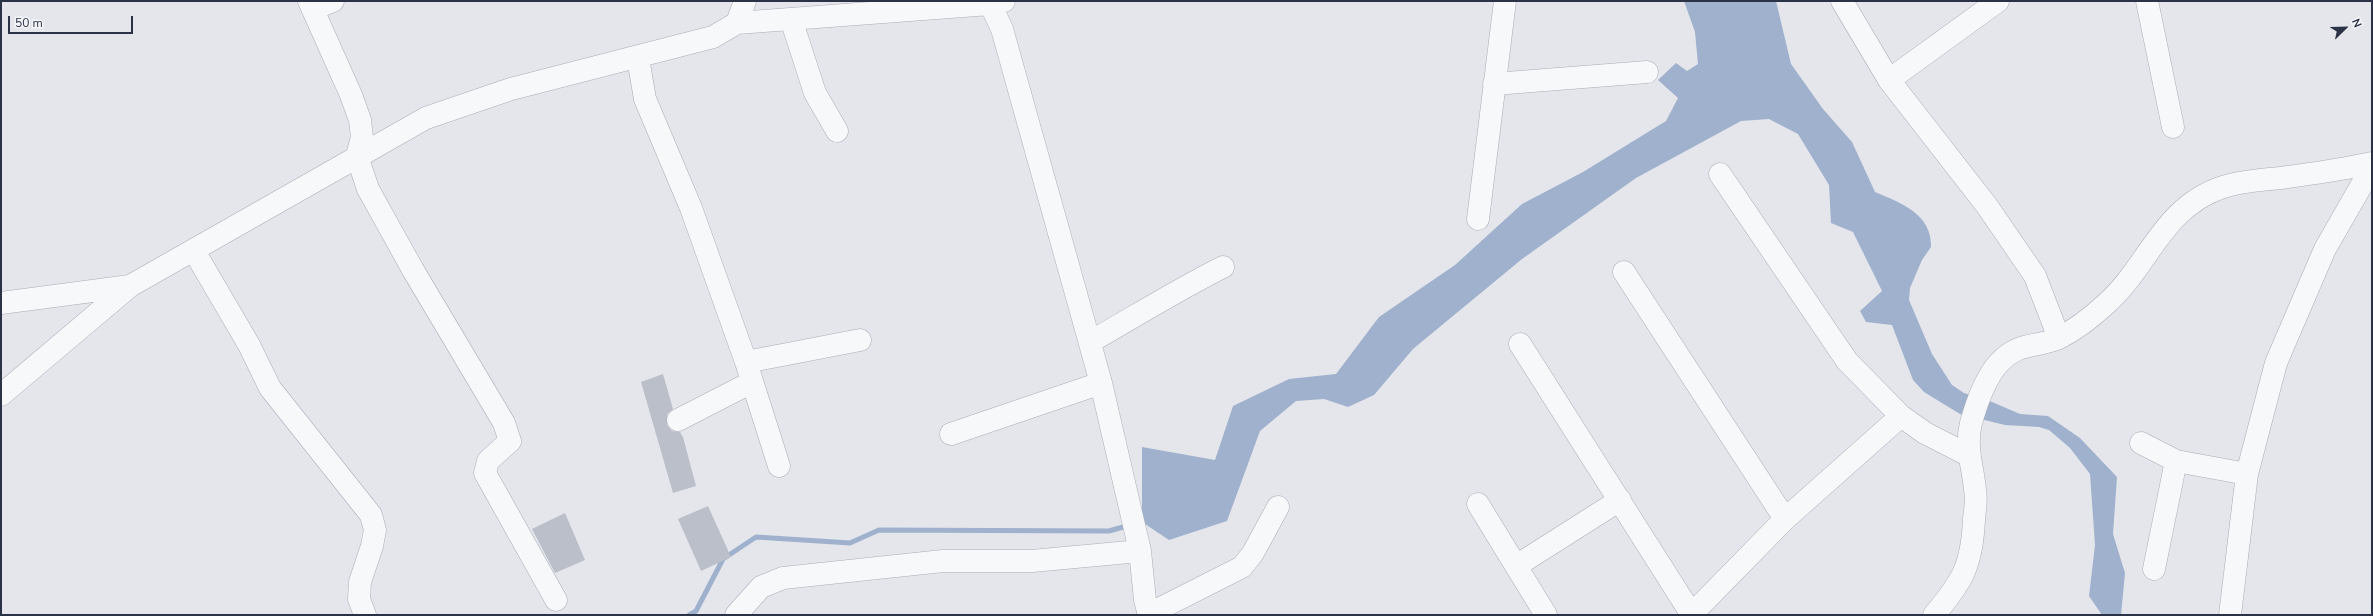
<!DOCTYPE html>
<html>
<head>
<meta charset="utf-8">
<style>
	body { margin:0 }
	#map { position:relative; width:2373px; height:616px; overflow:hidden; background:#e4e6ec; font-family:"Nunito Sans",sans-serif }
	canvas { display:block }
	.frame { position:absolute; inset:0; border:2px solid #2b3245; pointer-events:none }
	.north { position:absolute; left:2325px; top:8px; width:40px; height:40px; -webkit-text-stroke:3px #f4f5f9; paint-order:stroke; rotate:67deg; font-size:11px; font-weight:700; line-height:16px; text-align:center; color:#2b3245 }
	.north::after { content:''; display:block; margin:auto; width:14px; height:18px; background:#2b3245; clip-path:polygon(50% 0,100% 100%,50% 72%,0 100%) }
	.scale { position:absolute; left:8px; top:16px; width:125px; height:18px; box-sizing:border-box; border:2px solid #2b3245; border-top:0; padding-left:5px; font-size:12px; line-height:14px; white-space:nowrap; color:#2b3245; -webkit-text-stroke:3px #f4f5f9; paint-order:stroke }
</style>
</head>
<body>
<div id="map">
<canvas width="2373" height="616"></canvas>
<div class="frame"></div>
<div class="north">N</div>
<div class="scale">50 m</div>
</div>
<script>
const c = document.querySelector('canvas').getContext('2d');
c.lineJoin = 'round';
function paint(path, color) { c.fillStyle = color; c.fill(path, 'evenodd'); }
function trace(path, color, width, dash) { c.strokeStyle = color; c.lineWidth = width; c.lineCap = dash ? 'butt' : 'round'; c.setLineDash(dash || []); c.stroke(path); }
paint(new Path2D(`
	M1684,1H1776L1791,64L1823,109L1852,142L1875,192C1901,203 1932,214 1931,247L1922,260L1910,288L1909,300L1932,354L1952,385L1964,393L1992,402L2020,414L2048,416L2080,438L2117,477L2113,534L2125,573L2121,615H2102L2089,596L2095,545L2090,474L2070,448L2049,430L2039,427L2005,425L1960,414L1924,392L1913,380L1892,325L1866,322L1860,311L1882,291L1853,232L1831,223L1829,185L1798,134L1769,119L1741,121L1636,178L1522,259L1413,349L1374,395L1348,407L1324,399L1296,401L1260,431L1227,521L1169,540L1142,522V447L1215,460L1233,406L1289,379L1336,374L1379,317L1455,265L1522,204L1583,172L1666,121L1678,98L1658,80L1676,63L1687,71L1698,64L1695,32Z`), '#9fb1cc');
trace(new Path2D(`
	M689,615L696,611L723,559L756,537L850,543L879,530L1109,531L1123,527`), '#9fb1cc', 5);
paint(new Path2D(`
	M663,374L673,409L667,414V425L672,431L680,432L683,437L696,486L673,493L641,382Z
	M708,506L731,557L701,571L678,519Z
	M565,513L585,560L555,573L532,529Z`), '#bbbfca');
const minor = new Path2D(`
	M309,1L351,95L360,120L362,137L357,156L368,189L413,270L504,423L510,441L488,461L485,473L556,600
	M989,1L1002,29L1101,383L1140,551L1145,600L1149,615
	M1842,1L1889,80L1987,206L2035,276L2059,338
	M2147,1L2173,127
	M313,9L333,1
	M791,19L815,93L837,131
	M737,23L990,4L1004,1
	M638,58L645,99L691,208L746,362L779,466
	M1889,80L1998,1
	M1494,84L1647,72
	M1720,174L1847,361L1901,416L1925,433L1968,455
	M1478,219L1505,1
	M194,251L249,345L270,388L371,515L375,530L372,546L360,582L359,599L365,615
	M1624,272L1785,519
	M1,303L130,286L426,118L511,89L713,37L737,23L745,1
	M1090,342C1134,317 1177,290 1223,267
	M1520,344L1692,615
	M746,362L860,340
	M1,395L130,286
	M678,420L752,382
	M951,434L1101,383
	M2141,443L2176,461L2247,474
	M1478,504L1546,615
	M1516,566L1620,500
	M2154,569L2176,461
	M1149,614L1242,567L1253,553L1278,507
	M736,615L761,587L783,578L943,561H1032L1140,551
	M1691,615L1785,519L1901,416
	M1934,615C1963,581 1972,565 1974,519C1975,510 1977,499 1975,490C1973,467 1965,447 1971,423C1976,405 1985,379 1998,364C2018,341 2037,348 2059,338C2075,330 2093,316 2106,304C2149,266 2162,207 2223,187C2241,181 2261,180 2280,178C2311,174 2341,170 2372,163
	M2230,615L2247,474L2276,363L2325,249L2372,167`);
trace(minor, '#a9acb7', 23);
trace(minor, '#f7f8fa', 22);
</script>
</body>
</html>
